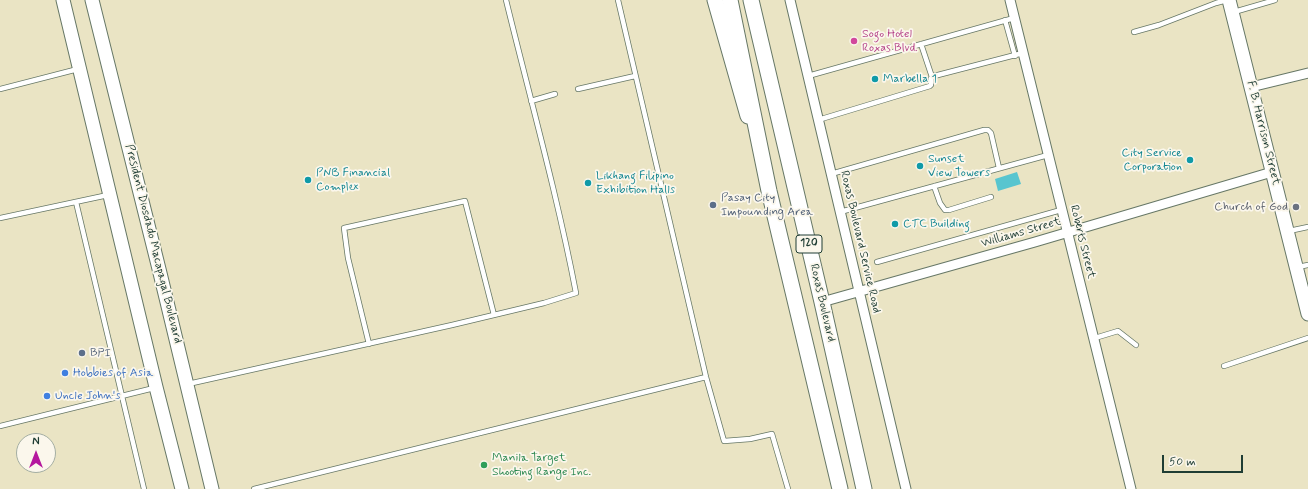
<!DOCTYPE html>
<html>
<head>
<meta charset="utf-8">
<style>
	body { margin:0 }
	#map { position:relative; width:1308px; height:489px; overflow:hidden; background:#eae4c4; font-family:Mynerve,sans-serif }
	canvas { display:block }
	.north { position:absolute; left:16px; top:433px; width:40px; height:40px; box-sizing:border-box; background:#fbf7ec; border:1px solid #a3ada2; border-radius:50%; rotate:0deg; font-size:11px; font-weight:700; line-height:16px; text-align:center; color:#1f3d34 }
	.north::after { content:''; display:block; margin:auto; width:14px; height:18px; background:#b5179e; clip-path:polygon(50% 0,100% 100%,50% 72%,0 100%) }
	.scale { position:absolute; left:1162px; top:455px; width:81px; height:18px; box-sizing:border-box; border:2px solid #1f3d34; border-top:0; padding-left:5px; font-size:12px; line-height:14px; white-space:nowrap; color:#1f3d34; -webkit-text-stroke:3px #fbf7ec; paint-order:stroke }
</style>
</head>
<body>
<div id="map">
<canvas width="1308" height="489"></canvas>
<div class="north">N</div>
<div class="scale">50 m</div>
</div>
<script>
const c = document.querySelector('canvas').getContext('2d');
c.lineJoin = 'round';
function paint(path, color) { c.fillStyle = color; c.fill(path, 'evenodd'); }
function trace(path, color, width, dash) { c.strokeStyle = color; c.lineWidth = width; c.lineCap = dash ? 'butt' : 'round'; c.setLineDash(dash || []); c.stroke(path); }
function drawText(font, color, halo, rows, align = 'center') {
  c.font = font + ' Mynerve,sans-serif'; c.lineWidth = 3.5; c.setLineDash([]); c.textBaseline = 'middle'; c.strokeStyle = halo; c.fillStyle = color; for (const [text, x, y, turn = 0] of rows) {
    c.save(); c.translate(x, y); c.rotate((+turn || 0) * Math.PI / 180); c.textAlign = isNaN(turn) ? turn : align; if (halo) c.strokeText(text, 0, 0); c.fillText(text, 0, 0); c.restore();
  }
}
paint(new Path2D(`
	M1017,172L1021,184L998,191L995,179Z`), '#58c5cf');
const service = new Path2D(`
	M618,0L706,377L724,441L750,439L772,434L788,489
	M1234,12L1275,0
	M1005,20L1015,56
	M1134,32L1159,25L1216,3L1227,0
	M921,44L932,77
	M808,76L1014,18
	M0,89L78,69
	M578,89L635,76
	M531,101L555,94
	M818,120L930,86L931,85V78L934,76L1023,53
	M831,174L984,130H988L991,133L999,168
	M934,186L940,203L945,210H949L991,197
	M76,202L144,489
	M840,212L1048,155
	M0,218L108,195
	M1289,231L1308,227
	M877,262L1061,210
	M1298,267L1308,265
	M1095,338L1118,331L1136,345
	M369,344L348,258L344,228L465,201L494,315
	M1224,366L1308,338
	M188,384L452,325L544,303L576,293C557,194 530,98 506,0
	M0,426L154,388
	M254,489L706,377`);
const minor = new Path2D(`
	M790,0L906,489
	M1010,0C1050,163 1091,326 1131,489
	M1251,87L1308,73
	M822,302L1035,242L1272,172`);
const secondary = new Path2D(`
	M63,0L156,387L182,489
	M92,0L160,273L212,489
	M1229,0L1308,314`);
const primary = new Path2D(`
	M715,0L748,116`);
const trunk = new Path2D(`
	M730,0L769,191L840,489
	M751,0L822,302L864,489`);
trace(service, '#676', 6);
trace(minor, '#676', 11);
trace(secondary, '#676', 15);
trace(primary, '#676', 17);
trace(trunk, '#676', 17);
trace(service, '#fff', 4.5);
trace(minor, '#fff', 9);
trace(secondary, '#fff', 13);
trace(primary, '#fff', 15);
trace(trunk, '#fff', 15);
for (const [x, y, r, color] of [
	[854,41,4,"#d1479c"],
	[875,79,4,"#0f9aa8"],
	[1190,160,4,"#0f9aa8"],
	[920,166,4,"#0f9aa8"],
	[308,180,4,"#0f9aa8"],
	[588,183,4,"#0f9aa8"],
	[713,205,4,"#5c6f8a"],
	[1296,207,4,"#6b7280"],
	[895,224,4,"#0f9aa8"],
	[82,353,4,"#5c6f8a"],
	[65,373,4,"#3f7fe0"],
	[47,396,4,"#3f7fe0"],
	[484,465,4,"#2e9e5b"]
]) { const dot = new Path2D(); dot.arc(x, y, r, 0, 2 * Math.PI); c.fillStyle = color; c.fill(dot); trace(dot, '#fbf7ec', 1.5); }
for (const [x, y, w] of [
	[809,244,26]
]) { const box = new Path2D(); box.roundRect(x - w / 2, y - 9, w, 18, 3); c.fillStyle = '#fbf7ec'; c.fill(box); trace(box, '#1f3d34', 1); }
drawText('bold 11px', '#1f3d34', null, [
	["120",809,244]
]);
drawText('12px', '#b23c85', '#fbf7ec', [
	["Sogo Hotel",862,34],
	["Roxas Blvd.",862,48]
], 'left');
drawText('12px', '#0d838f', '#fbf7ec', [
	["Marbella 1",883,79],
	["City Service",1182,153,"right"],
	["Corporation",1182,167,"right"],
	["Sunset",928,159],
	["View Towers",928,173],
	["PNB Financial",316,173],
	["Complex",316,187],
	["Likhang Filipino",596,176],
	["Exhibition Halls",596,190],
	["CTC Building",903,224]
], 'left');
drawText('12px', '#1f3d34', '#fbf7ec', [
	["F. B. Harrison Street",1263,133,76],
	["Williams Street",1021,233,-16],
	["Roxas Boulevard Service Road",860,242,77],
	["Roberts Street",1082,242,76],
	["President Diosdado Macapagal Boulevard",153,244,76],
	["Roxas Boulevard",822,303,77]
]);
drawText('12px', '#4e5e75', '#fbf7ec', [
	["Pasay City",721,198],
	["Impounding Area",721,212],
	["BPI",90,353]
], 'left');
drawText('12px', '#5b616d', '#fbf7ec', [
	["Church of God",1288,207]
], 'right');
drawText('12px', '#366cbe', '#fbf7ec', [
	["Hobbies of Asia",73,373],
	["Uncle John's",55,396]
], 'left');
drawText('12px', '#27864d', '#fbf7ec', [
	["Manila Target",492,458],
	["Shooting Range Inc.",492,472]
], 'left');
</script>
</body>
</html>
